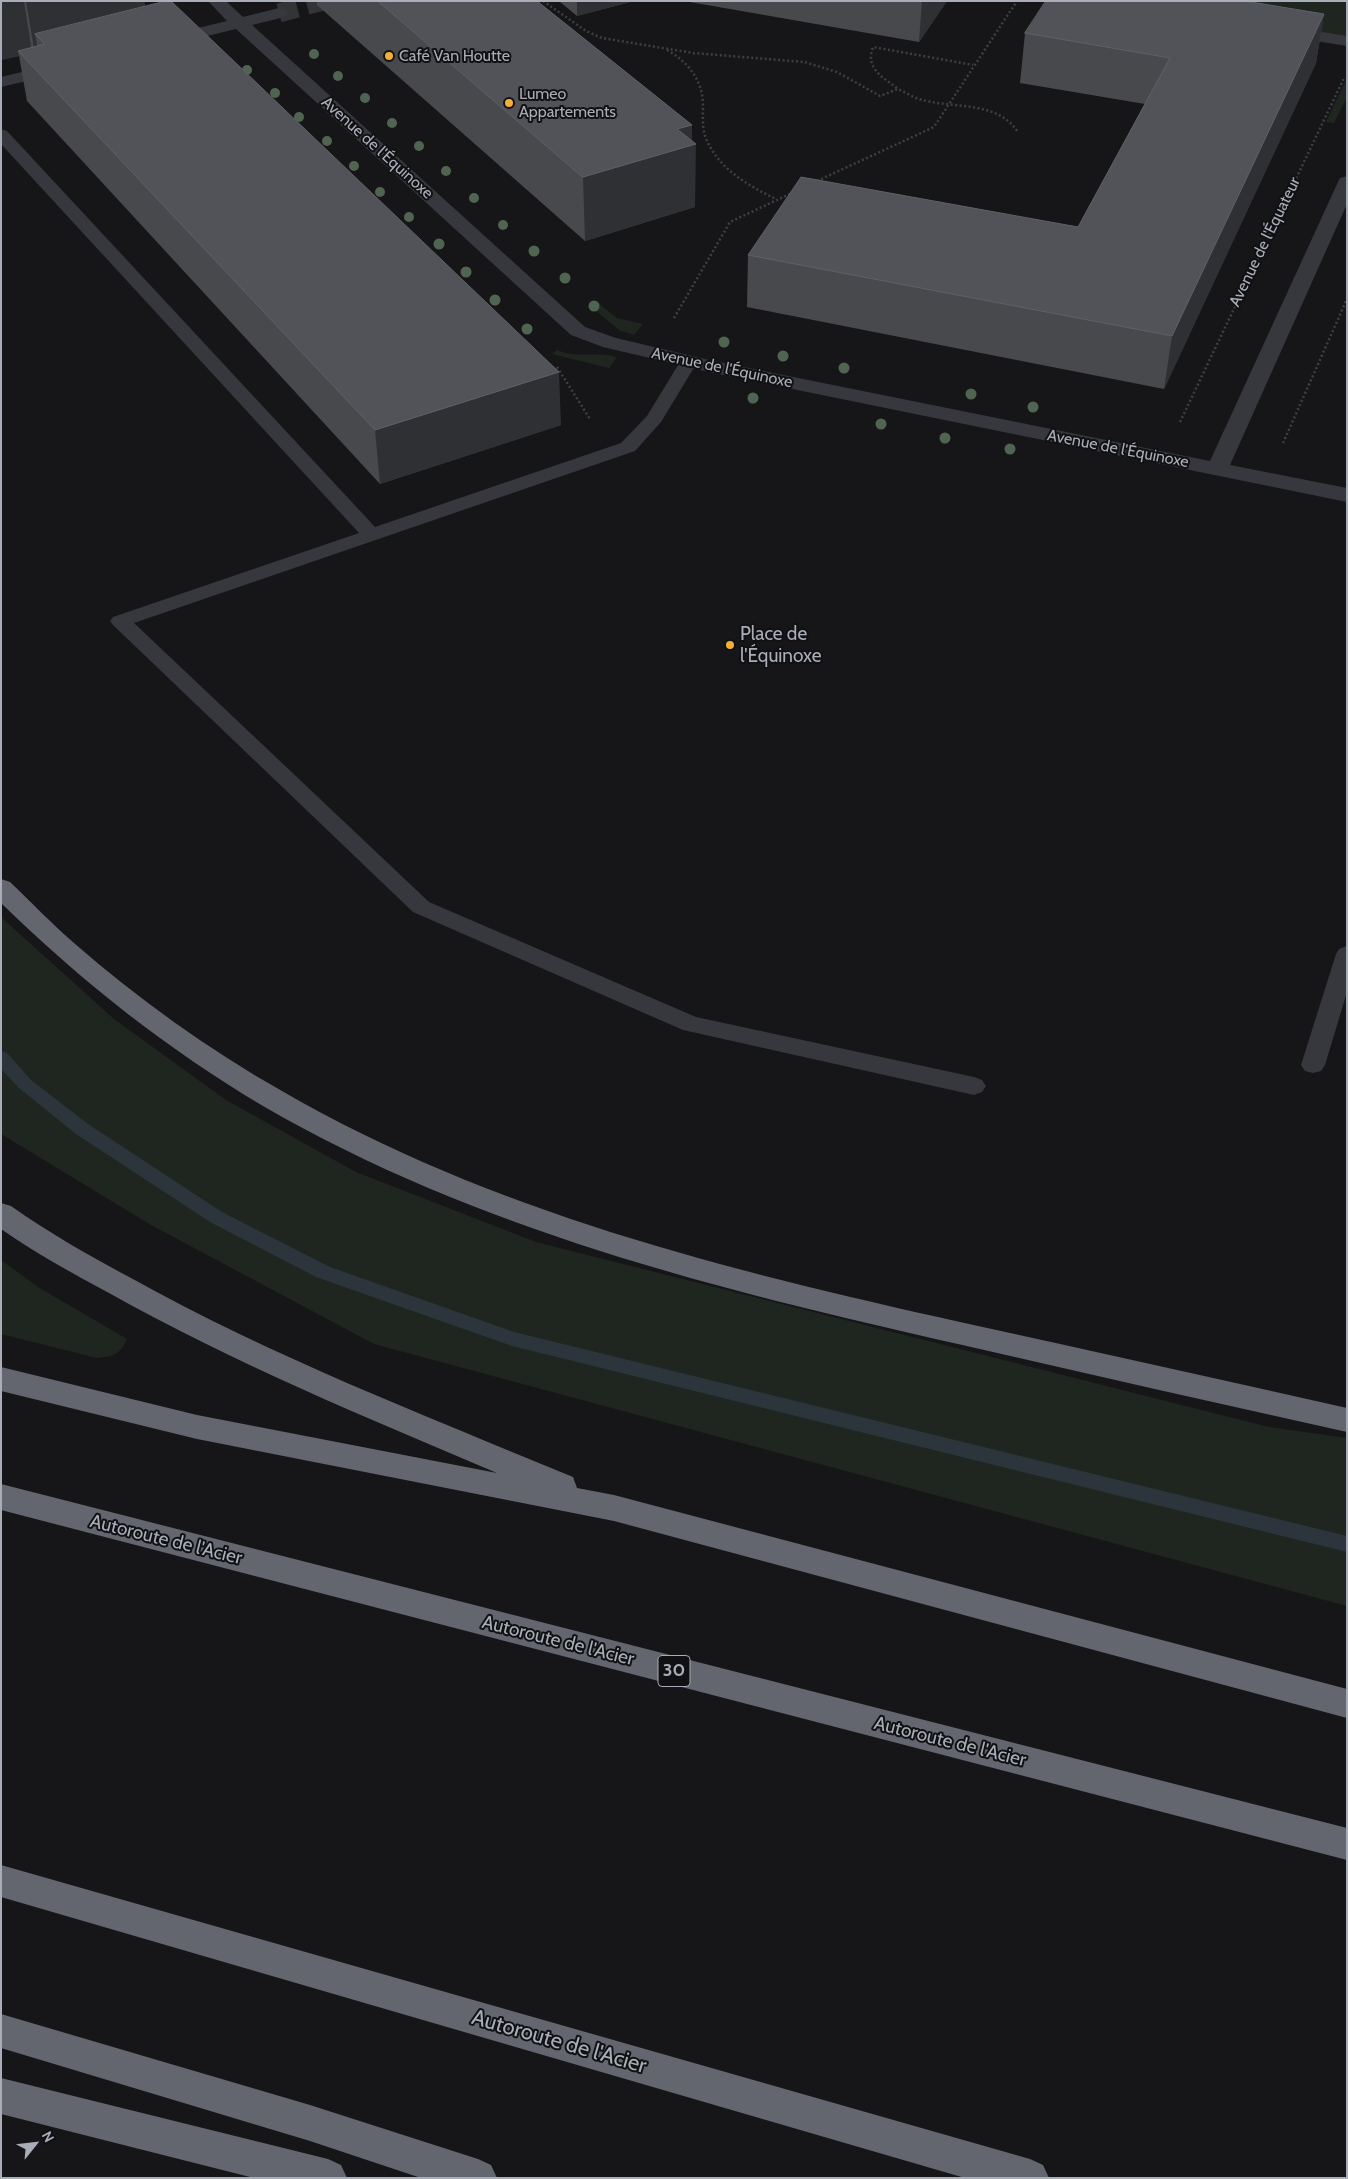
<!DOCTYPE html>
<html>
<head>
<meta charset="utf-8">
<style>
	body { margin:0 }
	#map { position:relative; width:1348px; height:2179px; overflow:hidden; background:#161618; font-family:Cabin,sans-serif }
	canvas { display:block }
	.frame { position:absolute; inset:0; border:2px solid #a8adb8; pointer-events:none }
	.north { position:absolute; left:10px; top:2119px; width:50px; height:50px; -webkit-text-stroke:4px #111113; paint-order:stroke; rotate:61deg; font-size:14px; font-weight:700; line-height:20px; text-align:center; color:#a8adb8 }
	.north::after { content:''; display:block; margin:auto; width:18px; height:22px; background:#a8adb8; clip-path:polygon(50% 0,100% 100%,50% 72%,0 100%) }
</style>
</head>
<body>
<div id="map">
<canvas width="1348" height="2179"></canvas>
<div class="frame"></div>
<div class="north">N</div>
</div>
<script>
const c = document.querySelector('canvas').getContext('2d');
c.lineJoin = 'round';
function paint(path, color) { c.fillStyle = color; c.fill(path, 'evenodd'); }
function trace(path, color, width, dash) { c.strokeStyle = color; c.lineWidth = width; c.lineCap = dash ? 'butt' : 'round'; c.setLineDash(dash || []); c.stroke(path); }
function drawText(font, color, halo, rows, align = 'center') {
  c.font = font + ' Cabin,sans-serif'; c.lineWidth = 4; c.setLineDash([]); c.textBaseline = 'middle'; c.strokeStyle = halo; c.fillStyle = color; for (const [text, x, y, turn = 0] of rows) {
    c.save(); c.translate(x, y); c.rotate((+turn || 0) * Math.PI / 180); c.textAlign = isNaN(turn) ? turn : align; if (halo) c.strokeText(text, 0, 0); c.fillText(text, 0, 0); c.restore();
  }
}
paint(new Path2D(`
	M1108,1H1347V41Z
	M1347,78V97L1334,123L1326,122Z
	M597,302L617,318L643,324L634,335L619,330L589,305Z
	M557,350C577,359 597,351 617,357L609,368L552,354Z
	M1,917L114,1019L226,1100L356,1172L536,1242L1269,1427L1347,1438V1606L374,1344L151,1225L1,1134Z
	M1,1260L38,1287L127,1339C120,1355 114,1356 97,1358L1,1334Z`), '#1e261f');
paint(new Path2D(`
	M1,1051L7,1053L31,1080L88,1124L222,1212L330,1267L514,1332L1347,1536V1552L512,1346L316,1277L210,1222L76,1134L19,1088L1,1069Z`), '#2c353c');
trace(new Path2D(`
	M279,13L323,1`), '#333438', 19, [19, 10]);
trace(new Path2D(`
	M543,1L586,31L602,38L693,53L804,62L837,72L880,96L898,89C905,92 912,97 919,99C950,109 997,100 1017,131
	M667,50C688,62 703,80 703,106C703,116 702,126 705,136C717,168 747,185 776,199
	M897,88C882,77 865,68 873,47L973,65
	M817,181L934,127L1017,1
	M674,318L730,222L794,192
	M557,367L590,419
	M1180,422L1344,78
	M1283,443L1347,299`), '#3d3f44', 2.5, [2, 2.5]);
paint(new Path2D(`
	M1,129L7,131L375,527L621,443L647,416L683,357H695L698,361L661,422L635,451L134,623L429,902L696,1017L974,1077L982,1080L986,1086L982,1092L974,1095L683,1030L413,912L113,625L110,621L113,617L359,533L1,144Z
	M1347,946V992L1325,1065L1321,1071L1313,1073L1305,1071L1301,1065L1336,954L1339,949Z`), '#37383d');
paint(new Path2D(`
	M208,1H226L243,17L279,8L285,9L288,13L285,17L252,25L585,327L616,338L709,360L1210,461L1338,182L1340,178L1347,176V204L1230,465L1347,488V502L709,372L603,347L571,335L236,29L166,46L160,45L157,41L160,37L227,21Z
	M1284,26L1347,36V46L1278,35L1275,31L1278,27Z
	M59,63L65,64L68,68L65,72L1,87V77Z`), '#37383d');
paint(new Path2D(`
	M1,879L10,882C31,902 52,924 74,943C138,999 208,1049 282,1091C491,1212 727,1270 960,1322C1089,1350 1218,1379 1347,1408V1432C1217,1403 1088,1374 958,1344C719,1290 477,1230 263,1106C167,1049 81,981 1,903Z
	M1,1203L11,1206C49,1233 90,1256 131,1278C273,1357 424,1415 573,1477L577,1488L614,1495L1347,1689V1718L614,1521L197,1439L1,1391V1367L197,1415L497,1473C365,1417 234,1363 109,1293C72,1273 35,1253 1,1229Z
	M1,1484L1347,1828V1860L1,1510Z
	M1,1865L1030,2159L1043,2165L1049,2178H965L1,1897Z
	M1,2014L310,2105L478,2159L491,2165L497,2178H421L310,2141L1,2048Z
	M1,2078L328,2159L341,2165L347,2178H254L1,2114Z`), '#63666e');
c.fillStyle = '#506452';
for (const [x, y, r] of [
	[314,54,5],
	[247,70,5],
	[338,76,5],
	[275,93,5],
	[365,98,5],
	[299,117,5],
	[392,123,5],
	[327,141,5],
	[419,146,5],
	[354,166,5],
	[446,171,5],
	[380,192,5],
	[474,198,5],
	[409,217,5],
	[503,225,5],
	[439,244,5.5],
	[534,251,5.5],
	[466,272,5.5],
	[565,278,5.5],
	[495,300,5.5],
	[594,306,5.5],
	[527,329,5.5],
	[724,342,5.5],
	[783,356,5.5],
	[844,368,5.5],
	[971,394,5.5],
	[753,398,5.5],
	[1033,407,5.5],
	[881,424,5.5],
	[945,438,5.5],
	[1010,449,5.5]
]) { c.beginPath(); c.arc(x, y, r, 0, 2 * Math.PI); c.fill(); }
paint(new Path2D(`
	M1,1H144L145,6L561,425L380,484L27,101L19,56L1,60Z
	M317,1H537L692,125V141L695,207L585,241L317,5Z
	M559,1H634L577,16Z
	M684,1H947L919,42Z
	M1324,14L1316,63L1164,389L747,307L748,255L1078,227L1145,104L1020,83L1025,33Z`), '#47494d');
paint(new Path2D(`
	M1,1H24L32,52L18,51L19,56L1,60Z
	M26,1H144L148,27L45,44L35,34L39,55H35Z
	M577,1H634L577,16Z
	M922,1H947L919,42Z
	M1324,14L1316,63L1164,389L1172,336Z
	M692,125V145L696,144L695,207L585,241L583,177L677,129Z
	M559,372L561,425L380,484L375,430Z`), '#2f3033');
const building = new Path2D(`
	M166,1H171L559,372L375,430L18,51L45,44L35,34Z
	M378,1H537L692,125L677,129L696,144L583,177Z
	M1046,1H1245L1324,14L1172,336L748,255L801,177L1078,227L1170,58L1025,33Z`);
paint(building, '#525359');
trace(building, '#5f6168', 1);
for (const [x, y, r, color] of [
	[389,56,5,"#f2b134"],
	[509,103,5,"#f2b134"],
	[730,645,5,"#f2b134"]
]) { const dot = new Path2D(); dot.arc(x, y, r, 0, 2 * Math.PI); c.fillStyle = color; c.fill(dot); trace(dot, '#111113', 2); }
drawText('16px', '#a8adb8', '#111113', [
	["Café Van Houtte",399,56],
	["Lumeo",519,94],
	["Appartements",519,112]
], 'left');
drawText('16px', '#a8adb8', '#111113', [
	["Avenue de l'Équinoxe",377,148,42],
	["Avenue de l'Équateur",1265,242,-64],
	["Avenue de l'Équinoxe",722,368,12],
	["Avenue de l'Équinoxe",1118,449,11]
]);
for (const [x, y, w] of [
	[674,1671,32]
]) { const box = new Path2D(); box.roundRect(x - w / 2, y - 15.5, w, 31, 4); c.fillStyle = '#111113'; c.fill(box); trace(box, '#a8adb8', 1); }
drawText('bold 18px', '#a8adb8', null, [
	["30",674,1671]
]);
drawText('19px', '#a8adb8', '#111113', [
	["Place de",740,634],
	["l'Équinoxe",740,656]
], 'left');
drawText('19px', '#a8adb8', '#111113', [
	["Autoroute de l'Acier",166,1540,14],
	["Autoroute de l'Acier",558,1641,14],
	["Autoroute de l'Acier",950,1742,14]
]);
drawText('22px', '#a8adb8', '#111113', [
	["Autoroute de l'Acier",559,2042,16]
]);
</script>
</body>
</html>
